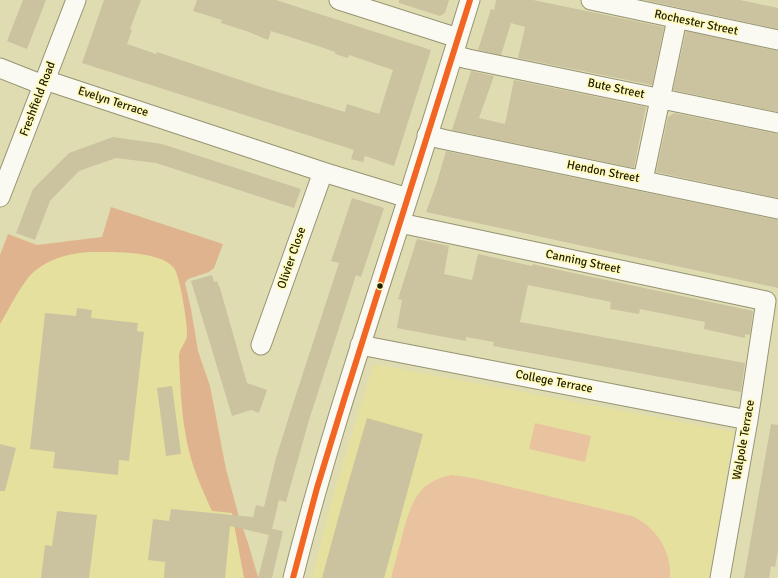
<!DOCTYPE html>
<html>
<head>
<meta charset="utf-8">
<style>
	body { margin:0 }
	canvas { display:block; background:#dfdcb2 }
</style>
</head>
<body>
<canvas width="778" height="578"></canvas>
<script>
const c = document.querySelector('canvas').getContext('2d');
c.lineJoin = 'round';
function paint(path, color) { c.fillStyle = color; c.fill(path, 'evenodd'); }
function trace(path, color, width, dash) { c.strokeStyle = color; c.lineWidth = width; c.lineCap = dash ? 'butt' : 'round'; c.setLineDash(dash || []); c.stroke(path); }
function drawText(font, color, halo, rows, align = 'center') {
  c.font = font + ' Signika,sans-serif'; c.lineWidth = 3.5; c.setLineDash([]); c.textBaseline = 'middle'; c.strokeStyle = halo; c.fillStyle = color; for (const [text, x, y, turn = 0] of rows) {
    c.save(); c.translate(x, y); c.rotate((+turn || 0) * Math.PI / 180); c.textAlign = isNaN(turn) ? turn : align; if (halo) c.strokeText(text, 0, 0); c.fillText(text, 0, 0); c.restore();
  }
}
paint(new Path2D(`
	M8,234L37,245L71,241L166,254L180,274L198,351L210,386L226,469L232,492L246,578H0V255Z
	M375,365H380L734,432L709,578H312L332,499L372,369Z`), '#e6e09e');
paint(new Path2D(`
	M535,423L591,436L585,462L529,449Z
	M452,475L473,478L632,516C656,527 672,551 670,578H391C395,563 399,548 403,533C411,503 418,481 452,475Z`), '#e9c3a0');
paint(new Path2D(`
	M111,207L223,244L214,268L209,272L188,279L185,283L191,309L198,351L210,386L226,469L239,517L248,543L258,577L260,578H244L232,513L212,511C200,485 189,460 185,431C181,407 180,381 179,356C179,349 186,343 187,336C188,326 180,276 174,268C162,252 119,252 100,252C75,251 44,258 28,278C17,292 9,309 0,324V255L8,234L37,245L102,237Z`), '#dfb38d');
paint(new Path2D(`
	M23,0H46L27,49L7,41Z
	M104,0H141L130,29L132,30L127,44L156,54L157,52L264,88L345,112L347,104L379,114L393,70L349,55L348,58L335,54V52L318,46L271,31L268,40L249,32L221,23L222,20L193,11L197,0H276L431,50L394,166L365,156L363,162L351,159L354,150L82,63Z
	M399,0H449L445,13L440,16L399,3Z
	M496,0H533L664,27L652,85L518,58L525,27L511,23L501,55L478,50L491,9L494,10Z
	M644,0H740L778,8V29Z
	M686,31L778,51V112L673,90Z
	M471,71L494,76L479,118L505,124L514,80L646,107L634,168L452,130Z
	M674,113L778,134V198L656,172L668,117Z
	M113,137L162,144L301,189L294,208L156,163L116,158L79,171L50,201L35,240L16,233L33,189L69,153Z
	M446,151L778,220V288L426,212L437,182Z
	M352,198L384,208L361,277L356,275L337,334L309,420L286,502L279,500L272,529L283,531L272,578H258L269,535L230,526L225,578H164L165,562L148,560L153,519L169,521L171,509L253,517L256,505L264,507L276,458L290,413L339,263L331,261Z
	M417,239L449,246L444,274L472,280L478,254L532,266L533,264L545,267L753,311L750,335L745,334V338L704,329L705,322L640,309L639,314L610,309L611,302L528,285L520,322L745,363L741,392L493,346L494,342L466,337V341L397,328L402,300L398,299Z
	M212,275L214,282L217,281L220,288L247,383L267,390L259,413L251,410L232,416L191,281Z
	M77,308L92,310L91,318L138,323L137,331L144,332L129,461L119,460L118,475L53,468L55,452L30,449L45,313L76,316Z
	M172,386L181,454L166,456L157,388Z
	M367,418L423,434L384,578H322L341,508Z
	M771,424L778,425V551L775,567L771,566L769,578H744Z
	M0,444L16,448L5,491H0Z
	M57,511L97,515L89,578H41L45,545L52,546Z`), '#cbc2a0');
const street = new Path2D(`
	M339,0L458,38
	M591,0L778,40
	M453,55L468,59L778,123
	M0,68L43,85
	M45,80L323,172L408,198
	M427,135L442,139L778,209
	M643,180L677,19
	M0,197L76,0
	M400,223L766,301L748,420L720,578
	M261,345L323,172
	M360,345L748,420
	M293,578C323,458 362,341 400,223C424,149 447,74 470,0`);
trace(street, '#969472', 21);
trace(street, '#fafaf3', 19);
trace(new Path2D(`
	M293,578L317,488L344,400L470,0`), '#f26522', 6);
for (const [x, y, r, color] of [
	[380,286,3.5,"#232001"]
]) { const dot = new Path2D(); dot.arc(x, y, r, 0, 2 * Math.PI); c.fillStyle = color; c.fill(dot); trace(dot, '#fef9bc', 1.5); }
drawText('12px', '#232001', '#fef9bc', [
	["Rochester Street",696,23,12],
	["Bute Street",616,89,12],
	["Freshfield Road",38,99,-69],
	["Evelyn Terrace",113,102,18],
	["Hendon Street",603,172,11],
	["Olivier Close",292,258,-71],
	["Canning Street",583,262,12],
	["College Terrace",554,382,11],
	["Walpole Terrace",744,440,-80]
]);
</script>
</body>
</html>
